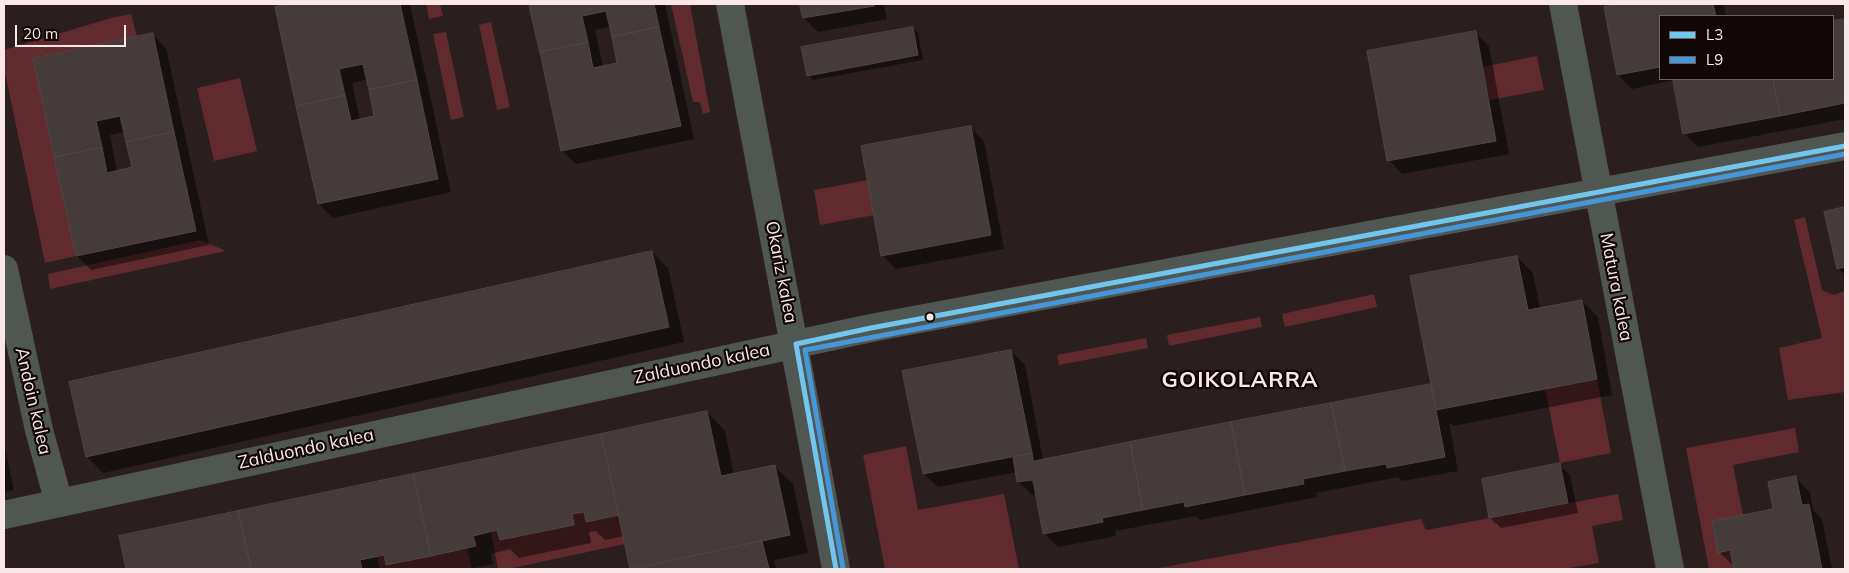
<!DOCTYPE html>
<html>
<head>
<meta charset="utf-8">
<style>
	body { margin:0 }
	#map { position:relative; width:1849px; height:573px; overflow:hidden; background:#2b1e1e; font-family:Mulish,sans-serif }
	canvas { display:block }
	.frame { position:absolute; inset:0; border:5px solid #fae7e7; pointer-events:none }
	.legend { position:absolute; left:1659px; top:15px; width:175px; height:65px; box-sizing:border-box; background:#110707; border:1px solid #6e6161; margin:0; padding:6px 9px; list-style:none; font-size:15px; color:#fae7e7 }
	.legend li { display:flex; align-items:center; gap:10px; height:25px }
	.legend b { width:25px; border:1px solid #6e6161 }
	.scale { position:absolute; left:15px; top:25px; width:111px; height:22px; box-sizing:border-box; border:2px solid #fae7e7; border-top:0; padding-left:6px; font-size:15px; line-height:18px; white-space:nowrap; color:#fae7e7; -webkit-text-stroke:4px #110707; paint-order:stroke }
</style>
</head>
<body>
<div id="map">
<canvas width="1849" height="573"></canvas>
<div class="frame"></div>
<ul class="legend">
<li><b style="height:6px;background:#72c6ee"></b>L3</li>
<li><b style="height:6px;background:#4696d8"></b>L9</li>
</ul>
<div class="scale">20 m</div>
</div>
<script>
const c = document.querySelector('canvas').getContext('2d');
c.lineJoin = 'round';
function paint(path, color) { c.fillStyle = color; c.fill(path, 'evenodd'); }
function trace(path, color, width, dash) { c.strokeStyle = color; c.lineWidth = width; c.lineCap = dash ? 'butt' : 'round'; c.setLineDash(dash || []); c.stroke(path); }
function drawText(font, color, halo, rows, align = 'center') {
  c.font = font + ' Mulish,sans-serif'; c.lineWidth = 4.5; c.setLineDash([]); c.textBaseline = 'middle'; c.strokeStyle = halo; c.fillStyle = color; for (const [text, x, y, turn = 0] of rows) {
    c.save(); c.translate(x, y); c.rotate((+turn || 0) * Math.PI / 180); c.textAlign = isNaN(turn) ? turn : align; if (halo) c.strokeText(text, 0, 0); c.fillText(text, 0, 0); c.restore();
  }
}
paint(new Path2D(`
	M426,4H440L443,16L429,19Z
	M671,4H690L710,112L703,114L700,102H693Z
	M131,14L137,36L33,59L76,256L45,263L4,68V50L111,18Z
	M491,22L510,107L497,110L479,25Z
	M446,32L464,117L451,120L433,34Z
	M1537,56L1544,90L1489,100L1482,67Z
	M240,78L257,151L214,161L197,88Z
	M868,180L874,215L820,225L814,190Z
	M1805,217L1822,290L1834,295L1845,291V392L1788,400L1779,348L1822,338L1794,220Z
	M200,240L226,251L50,289L48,274Z
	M1374,294L1377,307L1285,327L1282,314Z
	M1260,317L1262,327L1169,346L1167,335Z
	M1146,338L1148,348L1059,365L1057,355Z
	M1597,379L1611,453L1560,463L1545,389Z
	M1795,428L1799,452L1733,465L1743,515L1712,521L1718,552L1730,550L1734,569H1709L1686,448Z
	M906,446L918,510L1004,494L1019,569H885L863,455Z
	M1618,494L1623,520L1592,526L1599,563L1563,569H1154L1421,519L1426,530Z
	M584,512L586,522L619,515L625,544L508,569H498L491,532L497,530L500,540L574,525L572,514Z
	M467,548L472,569H380L377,557L384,555L387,565Z`), '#612a2e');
paint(new Path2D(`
	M294,4H410L451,192L333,218L319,204L276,8ZM368,79L376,117L360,120L352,83Z
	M531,4H665L694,139L576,164L562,151ZM610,27L619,64L603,67L595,30Z
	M801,4H884L887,19L818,32L804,18Z
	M1626,4H1724L1726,16H1660V79H1833V22L1845,20V119L1698,147L1684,133L1674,80L1632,89L1618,75L1605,8Z
	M913,28L918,33L923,60L813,80L808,75Z
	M1475,32L1489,46L1509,154L1402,174L1389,160Z
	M152,34L166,48L209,245L91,270L77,256L34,60ZM125,132L133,168L117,172L110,135Z
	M970,127L984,141L1004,249L896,269L882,255Z
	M1845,209V275L1838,268L1826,213Z
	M652,252L668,268L684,342L103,473L87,457L70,383Z
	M1517,257L1533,273L1540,309L1582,301L1598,317L1612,395L1453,426L1449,422L1458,471L1402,481L1398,477L1316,493L1317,497L1200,520L1196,516L1115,531L1116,536L1058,547L1044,533L1037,495H1032L1019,482L1017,472L938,487L924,474L1011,351L1025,365L1043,460L1432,385Z
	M707,412L725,431L734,475L774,466L793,484L808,553L774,560L776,569H632L624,536L605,540L596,531L589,532L591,543L519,558L510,549L491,554L493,564L469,569H127L120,537Z
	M4,444L14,490L4,492Z
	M1559,465L1570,475L1578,513L1501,528L1490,518L1483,480Z
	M1796,478L1810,492L1813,510L1822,519L1832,569H1735L1734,566L1719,552L1774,510Z`), '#0007');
const building = new Path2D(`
	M288,4H400L417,80L369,90L363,64L339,69L345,95L296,106L275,7Z
	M529,4H654L659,27L612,37L606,11L582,16L588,42L540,52Z
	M800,4H874V6L803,18Z
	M1619,4H1713L1716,16H1660V67L1617,75L1604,7Z
	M1845,19V103L1780,116L1773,79H1833V21Z
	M659,27L681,126L561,151L540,52L588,42L593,68L617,63L612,37Z
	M913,27L918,55L807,76L801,47Z
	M1476,31L1496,141L1387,161L1367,51Z
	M153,33L174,132L126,142L120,116L96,121L102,147L54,157L33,59Z
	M1673,79H1773L1780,116L1683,134Z
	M417,80L438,179L318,204L296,106L345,95L351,121L374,116L369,90Z
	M971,126L991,235L881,256L861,146Z
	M174,132L196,231L76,256L54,157L102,147L107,173L132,167L126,142Z
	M1845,207V267L1837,269L1824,212Z
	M652,251L669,327L86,457L69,382Z
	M1517,256L1528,310L1582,300L1597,379L1436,410L1410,276Z
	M1011,350L1032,453L923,474L902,371Z
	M1431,384L1445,457L1387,468L1386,464L1345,471L1331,403Z
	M1331,403L1345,471L1303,479L1304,484L1245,495L1231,422Z
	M707,411L721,476L775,465L790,535L630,569L601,434Z
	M1231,422L1245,495L1185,507L1184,502L1143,510L1130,442Z
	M601,434L619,515L586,522L584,512L572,514L574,525L500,540L497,530L473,536L476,546L431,556L413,474Z
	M1130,442L1143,510L1102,518L1103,522L1043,534L1033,480L1017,482L1013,457L1032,453L1033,461Z
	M1560,463L1568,503L1489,518L1482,479Z
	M413,474L431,556L386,565L384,555L360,560L362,569H251L238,511Z
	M1796,476L1802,505L1809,504L1822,569H1734L1730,550L1718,553L1712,521L1773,509L1768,482Z
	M238,511L251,569H126L119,536Z
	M762,541L769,569H634Z`);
paint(building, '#463b3b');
trace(building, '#514545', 1);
trace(new Path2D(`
	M730,4L836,569
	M1563,4L1670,569
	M4,269L39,430L59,503
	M4,515L871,328L1845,146`), '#505652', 28);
trace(new Path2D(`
	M796,344L871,328L1845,146
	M796,344L836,569`), '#72c6ee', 5);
trace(new Path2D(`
	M843,568L805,350L1845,154`), '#4696d8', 5);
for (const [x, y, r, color] of [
	[930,317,4.5,"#fae7e7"]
]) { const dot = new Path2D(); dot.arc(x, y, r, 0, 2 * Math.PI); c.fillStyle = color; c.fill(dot); trace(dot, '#110707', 2); }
drawText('18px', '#fae7e7', '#110707', [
	["Okariz kalea",781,272,79],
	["Matura kalea",1616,287,79],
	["Zalduondo kalea",702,364,-12],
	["Andoin kalea",33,401,77],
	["Zalduondo kalea",306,449,-12]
]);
c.letterSpacing = '1px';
drawText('bold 22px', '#fae7e7', '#110707', [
	["GOIKOLARRA",1240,380]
]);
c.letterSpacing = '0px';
</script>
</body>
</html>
